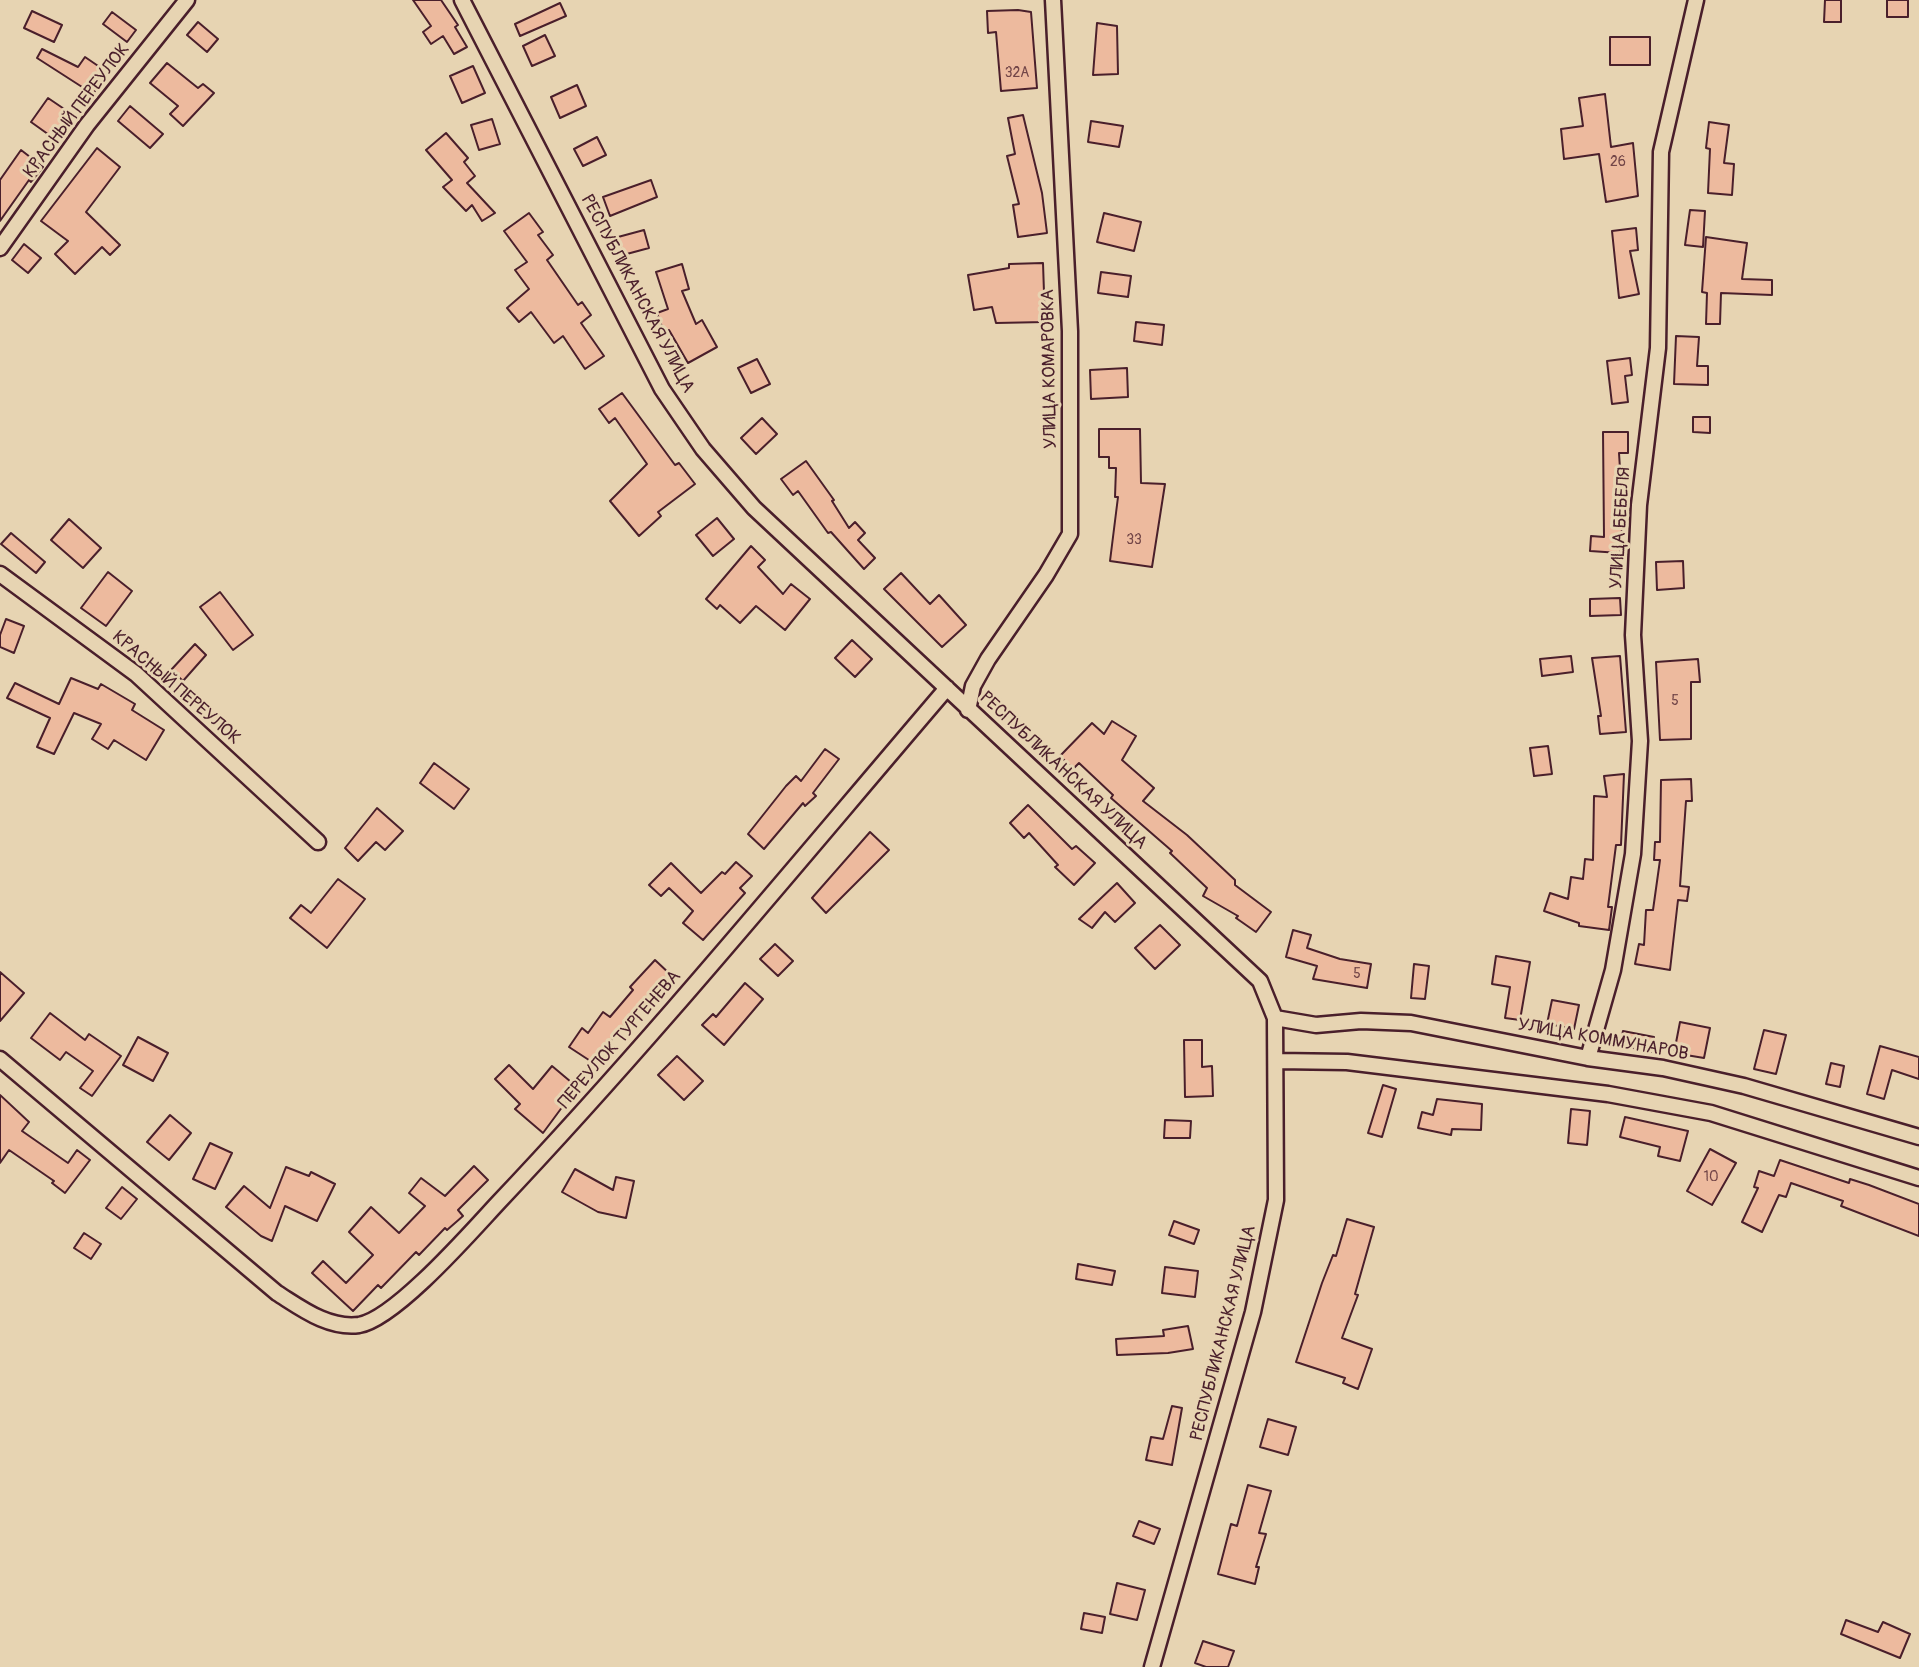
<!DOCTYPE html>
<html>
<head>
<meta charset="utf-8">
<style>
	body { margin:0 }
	canvas { display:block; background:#e7d4b2 }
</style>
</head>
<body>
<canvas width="1919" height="1667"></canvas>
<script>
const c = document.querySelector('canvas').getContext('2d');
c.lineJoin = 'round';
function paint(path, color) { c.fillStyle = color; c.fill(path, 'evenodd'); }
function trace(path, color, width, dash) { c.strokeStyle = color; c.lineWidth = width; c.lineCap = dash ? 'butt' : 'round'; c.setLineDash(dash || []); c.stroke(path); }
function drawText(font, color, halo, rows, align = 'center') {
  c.font = font + ' Pangolin,sans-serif'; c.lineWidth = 6; c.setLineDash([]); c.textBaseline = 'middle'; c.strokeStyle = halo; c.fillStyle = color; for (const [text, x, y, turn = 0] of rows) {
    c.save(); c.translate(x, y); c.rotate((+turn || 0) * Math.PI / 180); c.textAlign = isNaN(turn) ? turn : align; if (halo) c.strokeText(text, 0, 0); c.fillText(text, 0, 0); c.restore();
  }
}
const building = new Path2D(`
	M413,0H441L458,25L455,27L467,47L454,54L443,36L431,44L423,32L431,26Z
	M1825,0H1841V22H1824Z
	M1887,0H1908V17H1887Z
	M560,3L566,16L520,36L515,24Z
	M1018,10L1031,12L1037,88L1001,91L996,32L988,33L987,11Z
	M32,11L62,25L54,42L24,28Z
	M112,12L136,30L127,42L103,24Z
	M198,22L218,39L207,52L187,35Z
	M1097,23L1117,26L1118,74L1093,75Z
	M545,35L555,56L532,66L523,46Z
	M1610,37H1650V65H1610Z
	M42,49L78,67L85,57L107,72L93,94L37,58Z
	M167,63L198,88L203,84L214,93L183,126L170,114L178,106L150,83Z
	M473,66L485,93L462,103L450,76Z
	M577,85L586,106L560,118L551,97Z
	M1605,94L1611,147L1633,143L1638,196L1606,202L1599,154L1564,159L1561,129L1583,126L1579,98Z
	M48,98L76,117L59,142L31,122Z
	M130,106L163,134L150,148L118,121Z
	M1023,115L1042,193L1047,233L1018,237L1013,205L1019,204L1007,156L1015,154L1008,118Z
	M492,119L500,144L479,150L471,125Z
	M1091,121L1123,126L1119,147L1088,142Z
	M1709,122L1729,125L1724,163L1734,164L1732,195L1708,193L1710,149L1706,148Z
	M446,133L468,158L464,162L475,176L467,183L495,213L482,221L472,205L466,211L443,187L452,180L426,150Z
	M597,137L606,155L583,166L574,149Z
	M97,148L120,167L86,212L120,245L110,255L102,247L75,274L55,254L68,241L41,221Z
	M21,150L43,167L31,182L29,180L0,221V180Z
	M651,180L657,197L610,216L603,197Z
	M1690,210L1705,211L1703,247L1685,245Z
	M529,213L543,232L538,235L553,255L547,260L578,305L582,302L591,315L581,323L604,356L585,369L563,336L554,343L531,312L519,322L507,308L529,289L515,270L527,262L504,231Z
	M1104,213L1141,222L1134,251L1097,242Z
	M1636,228L1638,250L1630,251L1639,294L1619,298L1612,231Z
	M644,230L649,248L623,255L618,237Z
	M1706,237L1747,243L1742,279L1772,280V295L1721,293L1720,324H1706L1707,293L1702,292Z
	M24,244L41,258L28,273L12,260Z
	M1043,263L1045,322L996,323L992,307L974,310L968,275L1009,268V264Z
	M682,264L689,289L682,291L696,324L702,320L717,347L688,363L669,330L664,332L657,313L668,309L656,272Z
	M1101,272L1131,276L1128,297L1098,293Z
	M1136,322L1164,325L1162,345L1134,341Z
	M1676,336L1699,337L1697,366H1708V385L1674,384Z
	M1630,358L1632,375L1625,376L1628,402L1612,404L1607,361Z
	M757,359L770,384L751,393L738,368Z
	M1127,368L1128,397L1091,399L1090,370Z
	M622,393L675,465L679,463L695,484L658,512L661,516L639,536L610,501L647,464L615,418L609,423L599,409Z
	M1693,417H1710V433L1693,432Z
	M762,418L777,434L756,454L741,438Z
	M1099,429H1140L1141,483L1165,484L1152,567L1110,561L1118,497H1115L1116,468H1109V457H1099Z
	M1603,432H1628V453H1619L1623,516L1620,553L1590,551L1591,536L1604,537Z
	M806,461L834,500L832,501L849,528L855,522L865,533L858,540L875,558L864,569L831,532L828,533L798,491L793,495L781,479Z
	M717,518L734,539L713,556L696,535Z
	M69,519L101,548L83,568L51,540Z
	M11,533L45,562L36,573L1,544Z
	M751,546L765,560L758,567L783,594L791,584L810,599L785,630L756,606L740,623L720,605L717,609L706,599Z
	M1683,561L1684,588L1657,590L1656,562Z
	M108,572L132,591L106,626L81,608Z
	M901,573L930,604L939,595L966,625L942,647L884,589Z
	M220,592L253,635L233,650L200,607Z
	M1620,598L1621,615L1590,616V599Z
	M6,619L24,626L14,653L0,647V635Z
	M852,640L872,659L855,677L835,658Z
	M195,644L206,655L183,681L171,670Z
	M1571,656L1573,672L1542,676L1540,659Z
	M1620,656L1626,732L1600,734L1598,716H1601L1592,658Z
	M1698,659L1700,682H1691V739L1660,740L1656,662Z
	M71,678L98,689L101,684L135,704L132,710L164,730L146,760L114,740L108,749L92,739L101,724L74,713L54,754L37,747L50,718L7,698L15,683L59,704Z
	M1112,721L1136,736L1122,760L1154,788L1143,801L1187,835L1235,880V885L1271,912L1256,932L1236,918L1238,916L1203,896L1207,888L1170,853L1172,851L1111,798L1113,795L1079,763L1073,769L1060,756L1092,723L1104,734Z
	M1548,746L1552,774L1534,776L1530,748Z
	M825,749L839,759L813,793L816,796L805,806L803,803L764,849L748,834L786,786L796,776L801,781Z
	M434,763L469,789L454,809L420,783Z
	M1624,774L1621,845H1616L1608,907H1612L1609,930L1579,926V923L1544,911L1550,893L1568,899L1571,877L1583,879L1585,859L1593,860L1594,796L1607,797L1604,776Z
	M1691,779L1692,801H1686L1680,886L1689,887L1687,901L1678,900L1670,970L1635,964L1639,944L1644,945L1646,910H1653L1660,860H1654L1655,842H1660L1661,780Z
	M1028,805L1072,849L1076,846L1095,863L1074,885L1055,867L1058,865L1029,833L1024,838L1010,823Z
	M377,808L403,831L385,850L376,842L358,861L345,848Z
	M870,832L889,850L826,913L812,898Z
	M736,862L752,876L740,888L745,893L703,940L683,923L693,911L669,888L661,896L649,885L671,863L701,893L722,872L725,874Z
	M338,879L365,899L327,948L290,918L301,905L311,913Z
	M1117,883L1135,903L1115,922L1105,912L1092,928L1079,919Z
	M1160,925L1180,945L1155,969L1135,948Z
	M1293,930L1311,935L1307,948L1340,959L1371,964L1367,988L1313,979L1317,966L1286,957Z
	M775,944L793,961L778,976L760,959Z
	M1496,956L1530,962L1520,1020L1505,1018L1510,987L1492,984Z
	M655,960L672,976L614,1036L595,1064L569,1047L582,1028L588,1033L603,1012L610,1017L633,990L630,987Z
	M1414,964L1429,966L1425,999L1411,998Z
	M0,972L24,993L0,1021Z
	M745,983L763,999L724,1045L702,1025L713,1014L716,1017Z
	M1552,1000L1579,1005L1574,1029L1547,1024Z
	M50,1013L85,1040L89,1034L121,1056L92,1096L80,1088L93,1071L66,1052L60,1060L31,1038Z
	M1680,1022L1710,1028L1704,1058L1674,1053Z
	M1764,1030L1786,1035L1776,1074L1754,1069Z
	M1623,1031L1654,1037L1651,1052L1620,1045Z
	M138,1037L168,1053L153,1081L123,1065Z
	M1184,1040H1202V1067L1212,1066L1213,1096L1185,1097Z
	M1880,1046L1919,1057V1079L1892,1070L1884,1099L1867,1094Z
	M677,1056L703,1081L684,1100L658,1075Z
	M1831,1063L1844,1066L1840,1087L1826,1084Z
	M509,1065L533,1089L552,1066L577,1087L543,1133L515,1109L520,1104L495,1079Z
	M1383,1085L1396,1089L1382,1137L1368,1133Z
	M0,1095L29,1122L22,1131L68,1163L77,1150L90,1160L65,1193L52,1183L54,1181L9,1150L0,1163Z
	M1437,1099L1482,1104L1481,1130L1452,1129L1451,1135L1418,1128L1422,1112L1433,1115Z
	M1571,1109L1590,1111L1587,1145L1568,1143Z
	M170,1115L191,1133L169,1160L147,1142Z
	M1625,1117L1688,1131L1680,1161L1658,1156L1660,1147L1620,1137Z
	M1165,1120L1191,1121L1190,1138H1164Z
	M210,1143L232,1153L215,1189L193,1179Z
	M1710,1149L1736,1163L1712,1205L1687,1191Z
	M1780,1160L1849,1183L1850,1179L1869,1185L1919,1204V1236L1841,1206L1843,1201L1791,1183L1786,1197L1779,1195L1762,1232L1742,1222L1758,1188L1754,1187L1759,1171L1774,1176Z
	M474,1166L488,1180L458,1210L463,1216L447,1230L445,1228L419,1255L416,1252L381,1288L378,1285L353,1311L312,1273L323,1261L346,1283L373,1255L349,1232L371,1207L399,1233L425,1206L409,1193L421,1178L445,1196Z
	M286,1167L309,1176L311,1172L335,1184L317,1221L285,1206L272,1241L261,1236L226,1207L244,1186L270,1208Z
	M575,1169L613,1190L616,1177L634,1181L626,1218L598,1212L562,1192Z
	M122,1187L137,1199L121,1219L106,1208Z
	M1347,1219L1374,1227L1355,1294L1358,1295L1342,1338L1372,1349L1358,1389L1343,1383L1345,1378L1296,1362L1322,1283L1333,1255L1336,1256Z
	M1174,1221L1199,1230L1194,1244L1169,1235Z
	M84,1233L101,1244L91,1259L74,1248Z
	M1078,1264L1115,1271L1112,1285L1076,1279Z
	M1165,1267L1198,1271L1195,1297L1162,1293Z
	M1188,1326L1193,1349L1168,1353L1117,1355L1116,1339L1164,1336L1163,1330Z
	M1172,1406L1182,1408L1172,1465L1146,1460L1151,1437L1163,1439Z
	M1268,1419L1296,1427L1288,1455L1260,1447Z
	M1248,1485L1271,1491L1259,1533L1266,1534L1256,1567H1259L1255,1584L1218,1574L1231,1524L1237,1526Z
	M1139,1521L1160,1529L1154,1544L1133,1536Z
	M1117,1583L1145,1590L1137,1620L1110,1614Z
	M1084,1613L1105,1617L1102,1633L1081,1629Z
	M1846,1620L1878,1632L1883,1622L1910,1634L1900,1658L1841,1634Z
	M1203,1641L1234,1651L1228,1667H1206L1195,1663Z`);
paint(building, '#edba9e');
trace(building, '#4a1f2b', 2);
const minor = new Path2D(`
	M462,0L662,389L703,449L754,508L1260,981L1275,1018L1276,1200L1253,1312L1152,1667
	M0,248L87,125L187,0
	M0,574L136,674L318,842
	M968,710L973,686L988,659L1046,575L1070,534V331L1053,0
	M1275,1018L1316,1025L1361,1021L1411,1023L1588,1058L1663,1068L1744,1086L1919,1137
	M1588,1058L1613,970L1633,854L1640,741L1633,635L1639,505L1658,348L1661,152L1696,0
	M0,1059L277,1293C301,1308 328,1329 359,1325C395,1319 471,1232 497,1204C654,1038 799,861 947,688
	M1277,1061L1347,1062L1608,1094L1711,1113L1919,1178`);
trace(minor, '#4a1f2b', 19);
trace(minor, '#e7d4b2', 14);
drawText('14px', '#734648', null, [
	["32А",1017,73],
	["26",1618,162],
	["33",1134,540],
	["5",1675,701],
	["5",1357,974],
	["10",1711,1177]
]);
drawText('18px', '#4a1f2b', '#e7d4b2', [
	["КРАСНЫЙ ПЕРЕУЛОК",77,111,-53],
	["РЕСПУБЛИКАНСКАЯ УЛИЦА",637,294,62],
	["УЛИЦА КОМАРОВКА",1050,369,-91],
	["УЛИЦА БЕБЕЛЯ",1621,528,-86],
	["КРАСНЫЙ ПЕРЕУЛОК",176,688,41],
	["РЕСПУБЛИКАНСКАЯ УЛИЦА",1063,771,43],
	["ПЕРЕУЛОК ТУРГЕНЕВА",620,1040,-49],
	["УЛИЦА КОММУНАРОВ",1603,1040,10],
	["РЕСПУБЛИКАНСКАЯ УЛИЦА",1224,1333,-76]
]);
</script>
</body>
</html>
